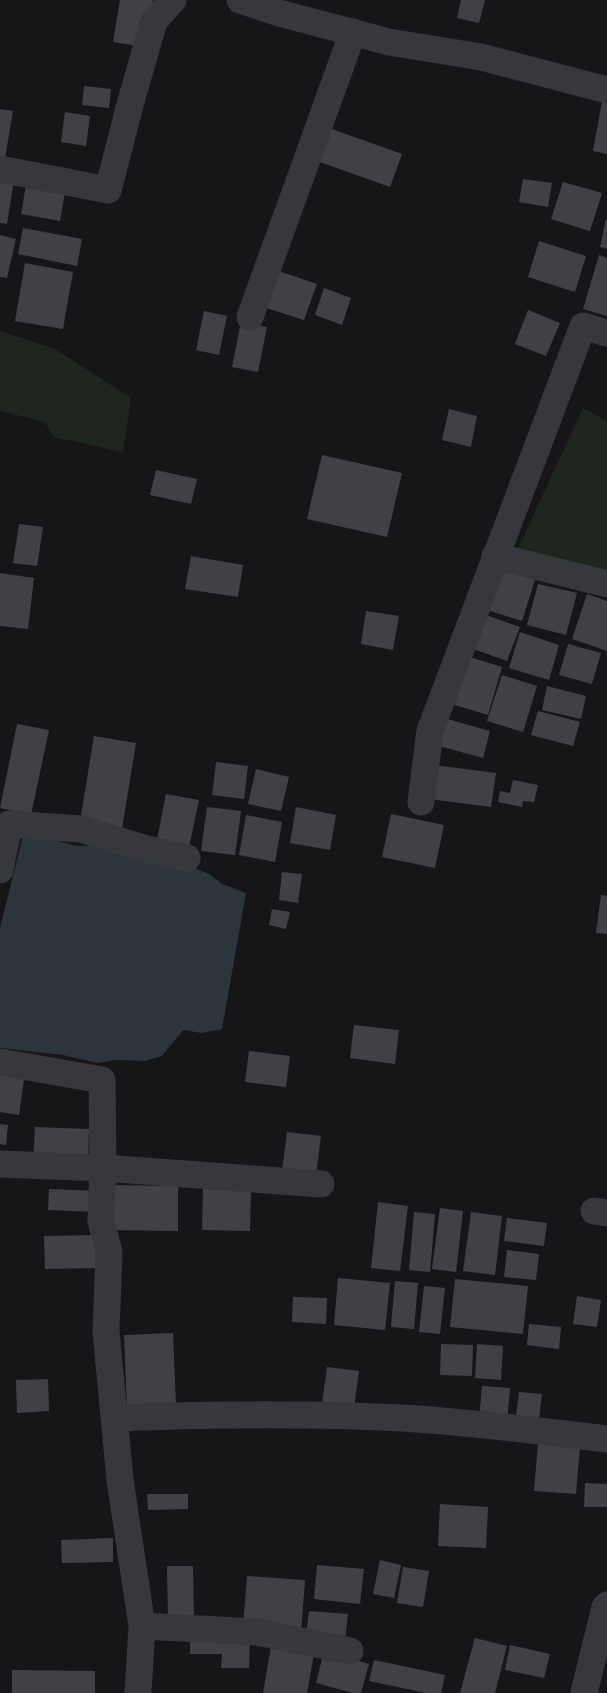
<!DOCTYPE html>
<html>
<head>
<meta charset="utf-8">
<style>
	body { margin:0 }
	canvas { display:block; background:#161618 }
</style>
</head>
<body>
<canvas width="607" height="1693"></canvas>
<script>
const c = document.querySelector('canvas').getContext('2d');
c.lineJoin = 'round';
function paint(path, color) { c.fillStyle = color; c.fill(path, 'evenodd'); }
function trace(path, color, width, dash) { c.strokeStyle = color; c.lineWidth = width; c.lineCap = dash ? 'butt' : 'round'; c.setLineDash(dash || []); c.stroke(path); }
paint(new Path2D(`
	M0,331L55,349L131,398L123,452L54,437L45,422L0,411Z
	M583,408L607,421V575L515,555Z`), '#1e261f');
paint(new Path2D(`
	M23,836L49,839L78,846L102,845L183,863L209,874L222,884L246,893L222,1029L202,1033L183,1030L162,1056L144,1061L116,1060L98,1063L63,1055L0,1048V928Z`), '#2c353c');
paint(new Path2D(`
	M120,0H153L144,47L113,42Z
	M461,0H485L479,23L457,18Z
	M84,86L111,89L109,108L82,105Z
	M603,96L607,97V154L593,151Z
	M0,109L13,111L4,164L0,163Z
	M65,112L90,116L86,146L61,142Z
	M329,128L402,154L390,187L317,161Z
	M0,178L14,180L7,224L0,223Z
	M523,179L552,183L548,207L519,202Z
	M563,182L602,193L590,231L551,219Z
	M26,185L65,192L60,221L21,214Z
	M606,219L607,220V249L600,247Z
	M23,228L82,239L77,266L18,254Z
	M0,235L16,239L7,278L0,277Z
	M539,241L586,256L575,292L528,277Z
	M599,255L607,258V316L583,309Z
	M25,263L73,272L63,329L15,321Z
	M273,269L317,284L304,320L260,306Z
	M324,288L351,298L342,325L315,315Z
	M528,310L560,323L546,356L515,344Z
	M204,311L227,316L219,355L196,350Z
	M241,322L267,327L258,372L232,367Z
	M449,409L477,416L471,447L442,440Z
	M322,455L402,473L387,537L307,519Z
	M156,470L197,479L191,504L150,495Z
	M19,524L43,527L37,566L13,563Z
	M191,556L243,565L238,597L185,589Z
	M494,567L535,580L522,621L481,608Z
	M0,573L34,578L28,629L0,626Z
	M538,584L577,593L566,635L527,625Z
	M587,594L607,601V651L572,639Z
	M366,611L399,616L393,650L361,644Z
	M477,612L520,627L507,661L465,646Z
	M520,632L559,645L549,680L509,668Z
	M568,644L601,653L592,684L559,675Z
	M463,655L502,667L488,715L448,703Z
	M502,675L537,686L523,732L487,721Z
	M547,686L586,696L581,719L542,710Z
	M538,711L580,722L573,746L531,735Z
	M440,717L490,731L483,758L432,744Z
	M17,724L49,730L31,815L0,808Z
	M94,736L136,743L122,829L80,822Z
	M216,762L248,766L244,799L212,795Z
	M434,765L496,773L491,807L430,799Z
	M256,769L289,777L281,811L248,804Z
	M513,780L538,785L534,802L523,801L522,807L498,802L500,791L510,793Z
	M166,794L199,800L189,847L157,840Z
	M207,807L241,811L235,855L201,851Z
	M296,807L336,815L330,850L290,843Z
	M391,814L444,825L435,868L382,857Z
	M246,815L282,822L275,862L239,855Z
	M282,872L302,874L298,903L279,900Z
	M601,895L607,896V934L596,933Z
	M272,909L290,912L286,929L269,925Z
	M354,1025L399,1030L395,1064L350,1058Z
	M249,1051L290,1056L286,1087L245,1082Z
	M0,1070L25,1073L19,1115L0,1112Z
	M0,1124L8,1125L6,1145L0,1144Z
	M35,1127L89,1129L88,1166L33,1164Z
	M287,1132L321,1136L316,1175L282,1171Z
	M107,1185L178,1186V1231L107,1230Z
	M49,1189L97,1191L96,1212L48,1210Z
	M203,1189L251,1190L250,1231L202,1230Z
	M378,1202L408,1206L400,1271L371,1268Z
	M440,1208L463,1211L456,1272L432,1269Z
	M414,1212L435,1214L430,1272L409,1270Z
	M471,1212L502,1216L495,1275L463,1271Z
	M507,1218L547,1223L544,1246L504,1241Z
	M102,1235L103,1268L45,1269L44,1236Z
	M507,1250L539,1254L536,1280L504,1277Z
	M338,1278L390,1283L385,1330L334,1325Z
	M455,1279L528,1286L523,1334L450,1327Z
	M395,1281L418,1283L414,1329L391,1327Z
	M424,1286L445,1288L440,1334L419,1332Z
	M577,1296L601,1300L597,1327L573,1324Z
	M293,1297L327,1298L326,1324L292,1322Z
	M529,1324L561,1327L559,1349L527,1345Z
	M173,1333L176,1406L127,1408L124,1335Z
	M441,1344L473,1345L472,1376L440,1375Z
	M477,1344L503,1346L501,1380L475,1378Z
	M327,1367L359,1371L354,1408L322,1404Z
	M48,1379L49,1411L17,1413L16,1380Z
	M482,1386L510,1388L507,1423L479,1420Z
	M519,1392L542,1394L538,1426L515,1424Z
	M538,1444L580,1447L576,1494L534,1491Z
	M585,1483L607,1484V1507H584Z
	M147,1494H188V1509L148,1510Z
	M440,1504L488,1507L486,1548L438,1546Z
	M113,1538V1562L62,1563L61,1540Z
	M380,1560L401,1565L394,1598L373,1594Z
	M317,1565L364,1569L360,1604L314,1599Z
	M167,1566H193L194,1620H168Z
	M403,1567L429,1571L423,1607L397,1603Z
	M247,1576L305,1580L301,1632L243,1628Z
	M309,1611L348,1614L345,1640L306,1635Z
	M190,1633L250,1635L249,1668H221L222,1654H190Z
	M475,1638L507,1646L495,1693H460Z
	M272,1640L315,1648L307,1693H263Z
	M510,1645L550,1654L544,1678L505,1670Z
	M324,1651L369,1664L361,1693H353L316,1683Z
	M374,1660L445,1675L441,1693H426L369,1681Z
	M12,1670L95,1671V1693H12Z`), '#404145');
trace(new Path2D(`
	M240,0L279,13L389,42L481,57L607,90
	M0,169L108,190L131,101L154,21L173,0
	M250,317L353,32
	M495,556L607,584
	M421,802L430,731L583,326L607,333
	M0,870L9,824L81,829L146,849L187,858
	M0,1062L102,1080L103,1168L101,1221L109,1252L106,1331L120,1480L142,1626L138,1693
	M0,1164L103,1168L321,1184
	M594,1211L607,1213
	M114,1418C210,1414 307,1413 402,1418C471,1422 539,1431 607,1439
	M142,1626L257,1632L350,1651
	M584,1693L605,1607L607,1605`), '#37383d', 27);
</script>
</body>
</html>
